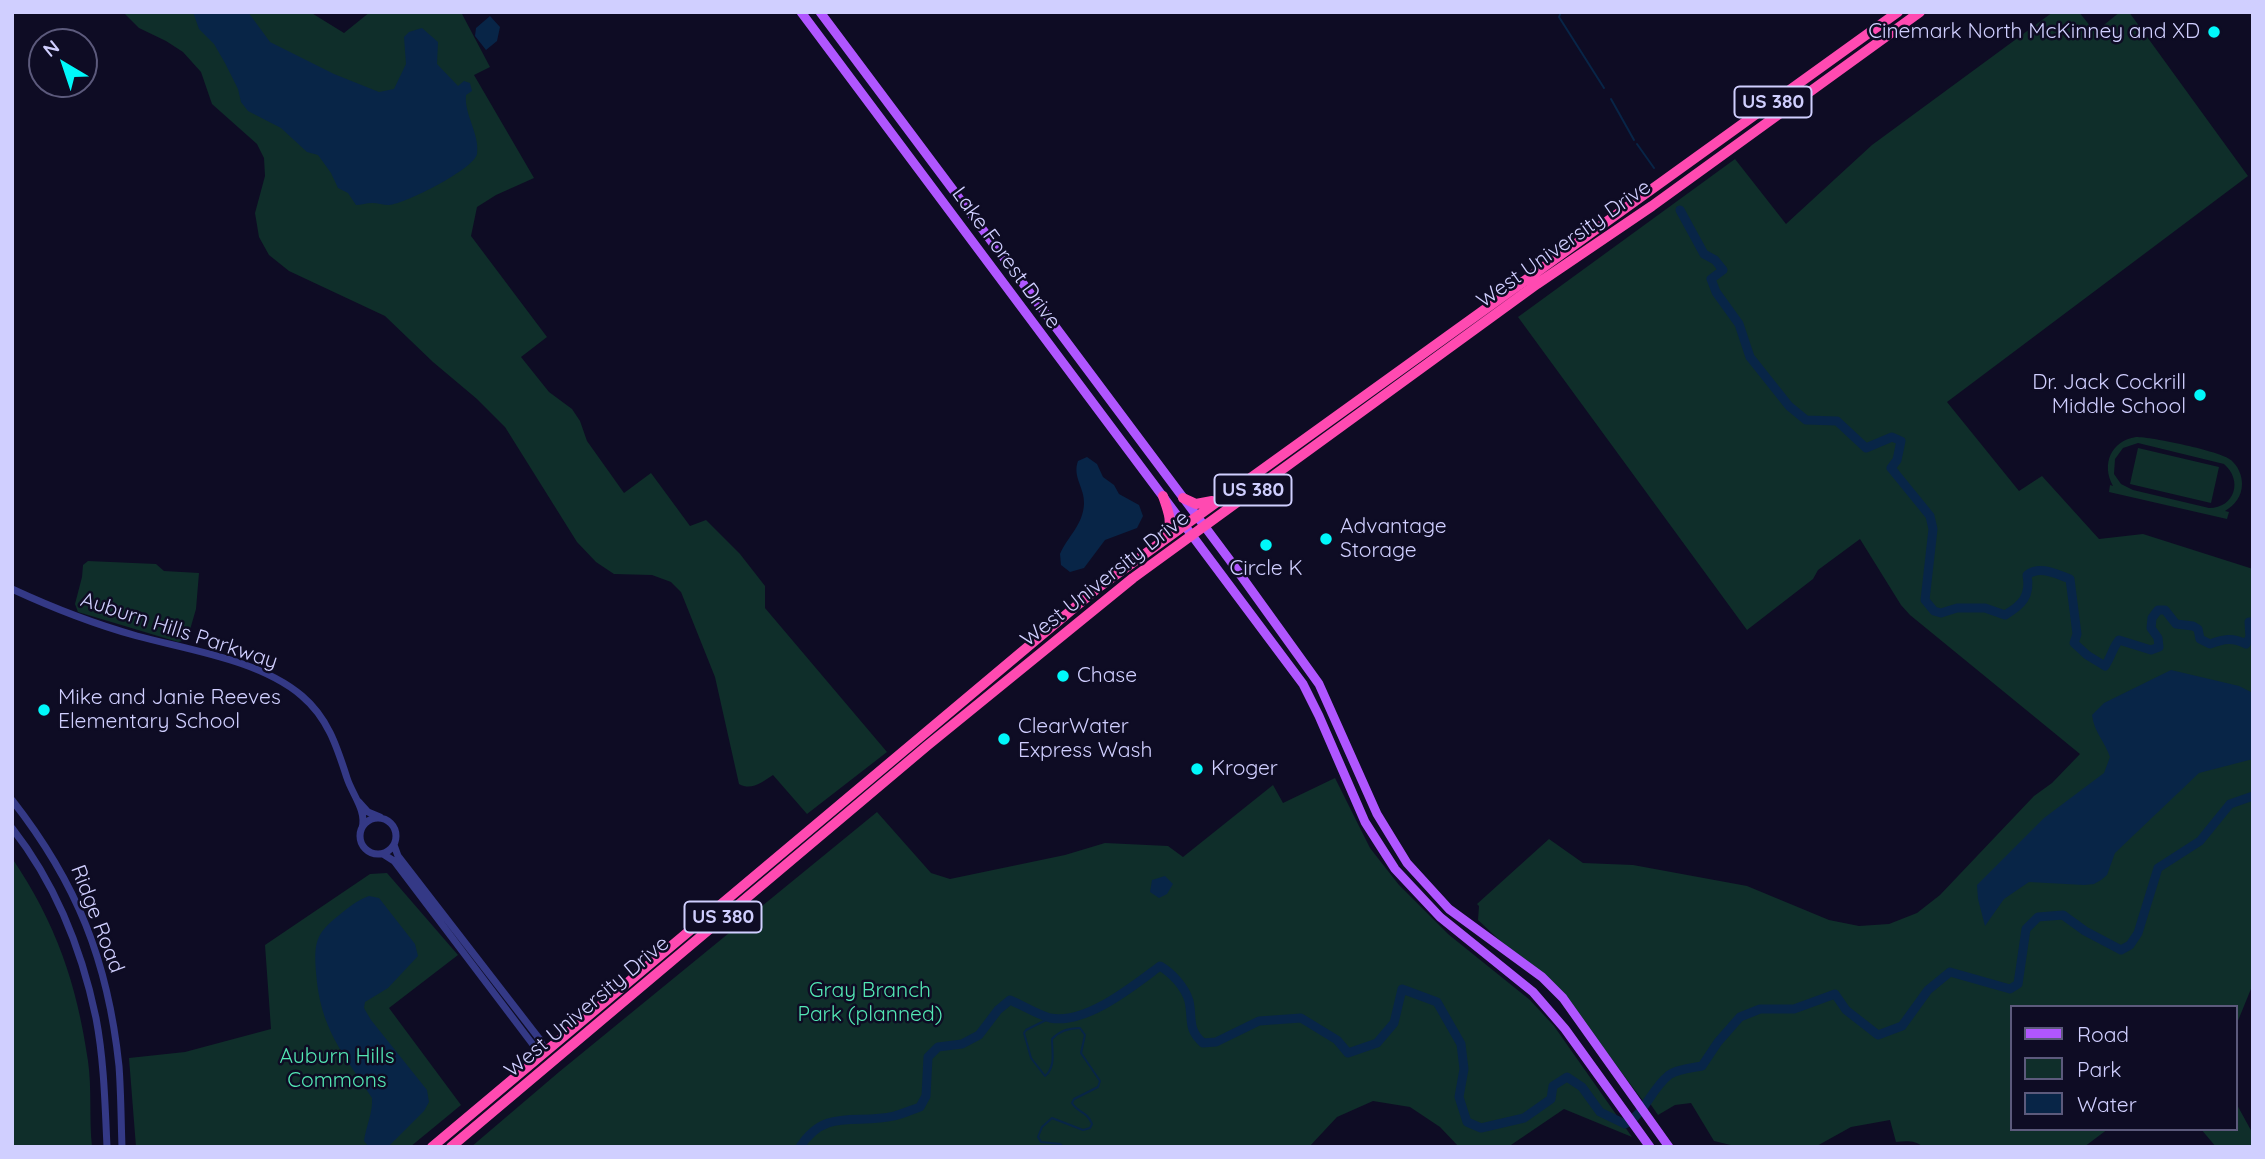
<!DOCTYPE html>
<html>
<head>
<meta charset="utf-8">
<style>
	body { margin:0 }
	#map { position:relative; width:2265px; height:1159px; overflow:hidden; background:#0e0c24; font-family:Quicksand,sans-serif }
	canvas { display:block }
	.frame { position:absolute; inset:0; border:14px solid #d0cfff; pointer-events:none }
	.legend { position:absolute; left:2010px; top:1005px; width:228px; height:126px; box-sizing:border-box; background:#0e0c24; border:2px solid #5c5a7c; margin:0; padding:9px 12px; list-style:none; font-size:21px; color:#d0cfff }
	.legend li { display:flex; align-items:center; gap:14px; height:35px }
	.legend b { width:35px; border:2px solid #5c5a7c }
	.north { position:absolute; left:28px; top:28px; width:70px; height:70px; box-sizing:border-box; background:#0e0c24; border:2px solid #5c5a7c; border-radius:50%; rotate:321deg; font-size:19px; font-weight:700; line-height:28px; text-align:center; color:#d0cfff }
	.north::after { content:''; display:block; margin:auto; width:24px; height:32px; background:#00f8fa; clip-path:polygon(50% 0,100% 100%,50% 72%,0 100%) }
</style>
</head>
<body>
<div id="map">
<canvas width="2265" height="1159"></canvas>
<div class="frame"></div>
<ul class="legend">
<li><b style="height:9px;background:#b056ff"></b>Road</li>
<li><b style="height:19px;background:#0f2e2a"></b>Park</li>
<li><b style="height:19px;background:#082547"></b>Water</li>
</ul>
<div class="north">N</div>
</div>
<script>
const c = document.querySelector('canvas').getContext('2d');
c.lineJoin = 'round';
function paint(path, color) { c.fillStyle = color; c.fill(path, 'evenodd'); }
function trace(path, color, width, dash) { c.strokeStyle = color; c.lineWidth = width; c.lineCap = dash ? 'butt' : 'round'; c.setLineDash(dash || []); c.stroke(path); }
function drawText(font, color, halo, rows, align = 'center') {
  c.font = font + ' Quicksand,sans-serif'; c.lineWidth = 5; c.setLineDash([]); c.textBaseline = 'middle'; c.strokeStyle = halo; c.fillStyle = color; for (const [text, x, y, turn = 0] of rows) {
    c.save(); c.translate(x, y); c.rotate((+turn || 0) * Math.PI / 180); c.textAlign = isNaN(turn) ? turn : align; if (halo) c.strokeText(text, 0, 0); c.fillText(text, 0, 0); c.restore();
  }
}
paint(new Path2D(`
	M123,12H310L344,33L370,12H461L490,67L474,75L534,178L496,195L477,207L471,236L547,337L521,357L549,392L572,409L580,421L587,441L624,493L651,473L690,526L706,520L740,554L765,586V608L887,752L807,814L773,775C762,782 752,791 739,784L715,677L681,592L671,582L652,575L614,574L596,562L577,542L505,427L477,399L433,362L385,316L289,271L269,255L259,237L255,213L265,176L264,158L257,144L212,104L201,72L183,52L166,41L139,28Z
	M2053,12H2079L2095,32L2120,12H2129L2248,176L1947,402L2019,491L2042,476L2099,539L2143,534L2253,569V984L2235,1028V1007H2011V1129H2108L2084,1147H1923C1916,1140 1905,1141 1896,1142L1890,1120L1851,1127L1815,1147H1739L1714,1141L1691,1103L1675,1105L1658,1115L1649,1102L1646,1105L1578,1014L1478,920L1479,906L1477,904L1549,839L1583,863L1633,865L1747,886L1829,920L1859,926L1889,924L1917,913L1940,895L2034,796L2052,783L2080,754L1910,615L1901,605L1860,539L1818,570L1813,579L1747,630L1518,317L1735,159L1786,224L1872,145Z
	M2136,437C2152,437 2220,451 2231,460C2238,466 2242,475 2242,484C2242,496 2235,505 2225,511L2229,512L2227,519L2109,492L2110,485L2113,486C2101,464 2111,441 2136,437ZM2138,443L2224,464C2243,480 2235,508 2209,508L2133,490L2121,484L2114,474L2115,459L2123,448Z
	M2138,448L2219,467L2211,503L2130,484Z
	M88,561L156,564L164,571L199,573L196,609L187,640L178,642L78,612L75,604L82,577L83,565Z
	M1335,778L1370,848L1399,885L1448,934L1530,1000L1554,1026L1632,1137L1564,1109L1508,1147H1459L1440,1127L1410,1107L1373,1101L1337,1117L1309,1147H471L559,1072L877,812L931,873L950,879L1065,855L1105,843L1168,846L1183,857L1273,785L1283,803Z
	M12,858C56,923 77,984 88,1061C92,1089 89,1118 92,1147H12Z
	M387,873L458,955L389,1008L461,1105L410,1147H136L129,1058L185,1052L271,1029L265,945L370,874Z
	M2235,1094L2236,1103L2253,1134V1147H2216L2201,1129H2235Z`), '#0f2e2a');
paint(new Path2D(`
	M193,12H248L270,42L334,74L379,92L394,89L406,64L404,37L409,32L422,28L438,42L437,64L458,86L464,81L470,83L472,91L466,95C464,115 480,134 477,154C474,169 405,204 389,205C383,205 378,203 372,203C367,203 361,205 356,205L348,193L338,188L331,173L318,155L307,152L281,128L248,111L241,102L238,89L225,63L214,44L199,29Z
	M490,16L500,27L497,41L486,50L475,36L476,28Z
	M1087,457L1097,464L1103,477L1114,485L1119,494L1139,505L1143,516L1137,528L1105,540L1084,568L1070,572L1061,565L1060,554C1068,536 1083,525 1084,504C1085,488 1072,477 1078,461Z
	M2171,670L2239,686L2253,693V759L2199,773L2115,853L2107,875L2101,880L2094,884L2084,885L2029,882L2004,899L1985,926L1978,899L1977,885L2044,818L2104,773L2110,757C2105,742 2094,732 2092,715L2104,703Z
	M1165,876L1173,884L1167,894L1159,898L1150,892L1152,880Z
	M369,896L379,898L415,944L418,956L388,988L365,1002L364,1008L371,1020L427,1090L429,1102L424,1111L388,1147H369L364,1141C366,1126 373,1113 372,1098C343,1053 320,1029 316,972C314,944 315,934 338,916C348,908 357,900 369,896Z`), '#082547');
trace(new Path2D(`
	M1561,12L1559,17L1604,88
	M1611,99L1634,140
	M1637,144L1654,168
	M1050,1018L1026,1030L1024,1033L1031,1058L1045,1076C1056,1067 1052,1052 1052,1039C1059,1031 1069,1028 1080,1028L1085,1035L1081,1053L1100,1081L1098,1087L1074,1099L1072,1103C1078,1113 1087,1111 1092,1124L1090,1128L1083,1130L1052,1118L1042,1127L1038,1137L1041,1142L1060,1144L1064,1147`), '#082547', 2);
trace(new Path2D(`
	M1680,210L1704,254L1715,260L1723,270L1711,279L1716,292L1739,324L1750,357L1789,406L1806,420L1837,421L1866,448L1892,437L1901,441L1897,460L1891,468L1930,516L1933,529L1925,600L1934,611L1941,613L1957,608H1985L2005,615C2022,605 2031,596 2027,575C2040,565 2056,574 2070,579L2077,634L2074,643L2087,655L2105,666C2111,657 2113,647 2119,640L2151,650L2159,647L2158,638L2151,628L2152,618L2158,610H2165L2176,624L2193,626L2198,629L2200,639L2210,644C2224,639 2232,637 2246,644L2250,637L2249,622H2253
	M800,1147C825,1107 857,1125 894,1116C903,1114 911,1110 920,1107L926,1096L928,1057L938,1047L962,1044L979,1035L998,1010L1010,1000C1022,1005 1038,1015 1050,1018C1086,1025 1133,986 1160,966C1172,973 1185,987 1189,1001C1193,1019 1187,1029 1203,1043L1216,1042L1259,1021L1301,1018L1337,1040L1348,1053L1377,1043L1394,1023L1402,989L1437,1002L1461,1044L1464,1069L1459,1097L1467,1122L1481,1128L1524,1118L1551,1099L1553,1086L1567,1077L1582,1087L1600,1112L1625,1124C1645,1114 1651,1089 1669,1075C1677,1069 1692,1068 1702,1066L1718,1042L1740,1017L1760,1009H1794L1835,994L1846,1010L1878,1035L1902,1026L1928,990L1950,972L2010,989L2018,984L2026,929L2038,917L2063,915L2085,931L2121,950L2130,945L2138,933L2158,868L2200,841L2230,804L2253,796`), '#082547', 9);
trace(new Path2D(`
	M12,589C53,608 94,624 137,636C189,650 260,660 302,696C328,718 337,747 347,778C352,794 367,811 362,828
	M12,800C77,883 108,961 119,1066C121,1093 121,1120 122,1147
	M359,802L368,812L380,817
	M360 836a18 18 0 1 1 36 0a18 18 0 1 1-36 0Z
	M12,828C55,883 82,951 96,1018C104,1060 105,1104 107,1147
	M394,845L398,856L541,1041L544,1051
	M383,854L394,861L534,1046L545,1052`), '#343986', 7);
trace(new Path2D(`
	M801,12L1303,684L1319,716L1365,822L1395,869L1440,917L1533,992L1565,1029L1650,1147
	M820,12L1229,559L1319,684L1377,814L1407,863L1449,909L1542,977L1563,998L1669,1147`), '#b056ff', 9);
trace(new Path2D(`
	M1163,496C1168,511 1173,521 1167,536
	M1183,498L1196,504L1212,501
	M432,1147L1099,587L1898,12
	M451,1147L928,745L1133,578L1537,284L1652,206L1920,12`), '#ff4ab1', 10);
for (const [x, y, r, color] of [
	[2214,32,7,"#00f8fa"],
	[2200,395,7,"#00f8fa"],
	[1326,539,7,"#00f8fa"],
	[1266,545,7,"#00f8fa"],
	[1063,676,7,"#00f8fa"],
	[44,710,7,"#00f8fa"],
	[1004,739,7,"#00f8fa"],
	[1197,769,7,"#00f8fa"]
]) { const dot = new Path2D(); dot.arc(x, y, r, 0, 2 * Math.PI); c.fillStyle = color; c.fill(dot); trace(dot, '#0e0c24', 2.5); }
for (const [x, y, w] of [
	[1773,102,77],
	[1253,490,77],
	[723,917,77]
]) { const box = new Path2D(); box.roundRect(x - w / 2, y - 15.5, w, 31, 5); c.fillStyle = '#0e0c24'; c.fill(box); trace(box, '#d0cfff', 2); }
drawText('bold 19px', '#d0cfff', null, [
	["US 380",1773,102],
	["US 380",1253,490],
	["US 380",723,917]
]);
drawText('21px', '#d0cfff', '#0e0c24', [
	["Cinemark North McKinney and XD",2200,32,"right"],
	["Dr. Jack Cockrill",2186,383,"right"],
	["Middle School",2186,407,"right"],
	["Advantage",1340,527],
	["Storage",1340,551],
	["Circle K",1266,569,"center"],
	["Chase",1077,676],
	["Mike and Janie Reeves",58,698],
	["Elementary School",58,722],
	["ClearWater",1018,727],
	["Express Wash",1018,751],
	["Kroger",1211,769]
], 'left');
drawText('21px', '#d0cfff', '#0e0c24', [
	["West University Drive",1564,244,-35],
	["Lake Forest Drive",1006,258,54],
	["West University Drive",1105,579,-38],
	["Auburn Hills Parkway",179,631,18],
	["Ridge Road",97,919,69],
	["West University Drive",587,1007,-40]
]);
drawText('21px', '#53e7b4', '#0e0c24', [
	["Gray Branch",870,991],
	["Park (planned)",870,1015],
	["Auburn Hills",337,1057],
	["Commons",337,1081]
]);
</script>
</body>
</html>
